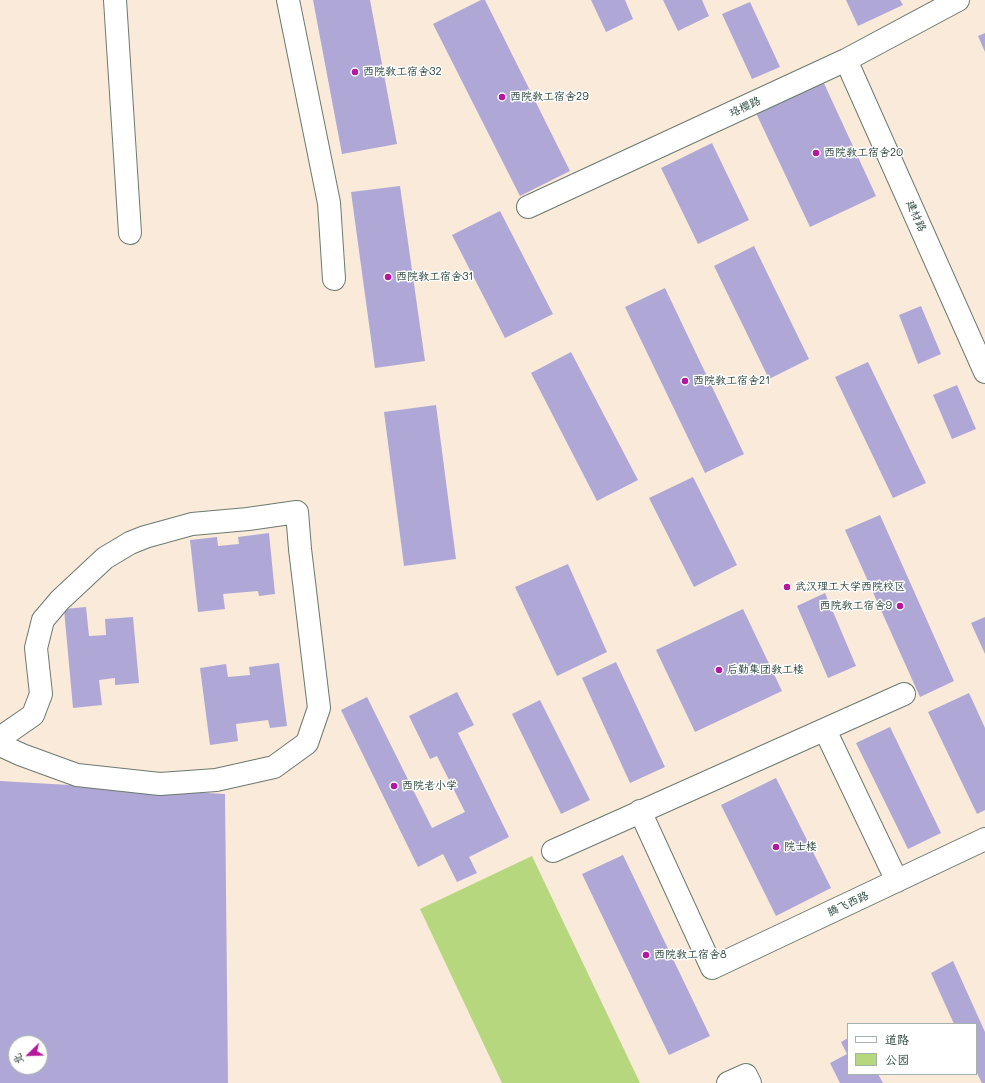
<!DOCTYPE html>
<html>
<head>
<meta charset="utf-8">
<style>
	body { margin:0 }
	#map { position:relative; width:985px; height:1083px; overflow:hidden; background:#f9eada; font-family:Mali,"LXGW WenKai TC",sans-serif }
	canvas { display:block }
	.legend { position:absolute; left:847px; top:1023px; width:130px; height:52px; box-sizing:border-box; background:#fff; border:1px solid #a5b1ae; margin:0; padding:5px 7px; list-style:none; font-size:12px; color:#1f3d34 }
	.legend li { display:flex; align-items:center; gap:8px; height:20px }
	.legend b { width:20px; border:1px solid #a5b1ae }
	.north { position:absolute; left:8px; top:1035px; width:40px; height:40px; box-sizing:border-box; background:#fff; border:1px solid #a5b1ae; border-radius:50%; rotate:247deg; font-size:11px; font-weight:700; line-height:16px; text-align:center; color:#1f3d34 }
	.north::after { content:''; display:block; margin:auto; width:14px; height:18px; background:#b5179e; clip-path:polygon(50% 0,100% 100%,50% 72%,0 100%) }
</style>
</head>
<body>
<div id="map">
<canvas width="985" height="1083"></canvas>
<ul class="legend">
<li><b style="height:5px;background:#fff"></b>道路</li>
<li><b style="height:11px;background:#b7d77f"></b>公园</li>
</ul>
<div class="north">北</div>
</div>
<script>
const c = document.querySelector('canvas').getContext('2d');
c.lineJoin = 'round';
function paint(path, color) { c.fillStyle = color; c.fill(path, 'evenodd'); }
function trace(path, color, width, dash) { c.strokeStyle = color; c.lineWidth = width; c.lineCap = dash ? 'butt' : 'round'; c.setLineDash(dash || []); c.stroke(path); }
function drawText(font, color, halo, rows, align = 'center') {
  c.font = font + ' Mali,"LXGW WenKai TC",sans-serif'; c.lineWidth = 3; c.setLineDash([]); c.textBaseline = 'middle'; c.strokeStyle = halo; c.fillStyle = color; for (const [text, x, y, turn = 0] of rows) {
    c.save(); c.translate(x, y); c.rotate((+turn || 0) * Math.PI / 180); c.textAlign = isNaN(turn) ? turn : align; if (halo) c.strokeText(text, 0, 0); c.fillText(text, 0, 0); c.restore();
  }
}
paint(new Path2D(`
	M532,856L640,1083H502L420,909Z`), '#b7d77f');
paint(new Path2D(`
	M313,0H370L397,144L342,154Z
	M481,0H485L570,171L520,196L433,24Z
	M591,0H625L633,19L606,32Z
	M663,0H702L709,16L678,31Z
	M846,0H900L903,5L858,26Z
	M750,2L780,67L752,79L722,14Z
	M985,33V52L978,36Z
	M822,79L876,196L810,227L755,111Z
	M712,143L749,220L698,244L661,168Z
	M400,186L425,361L375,368L351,192Z
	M500,211L553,314L505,338L452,235Z
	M754,246L809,359L769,379L714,266Z
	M665,288L744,454L705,473L625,307Z
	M921,306L941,354L918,364L899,315Z
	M571,352L638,480L597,501L531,373Z
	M868,362L926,483L893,498L835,377Z
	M957,385L976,429L952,439L933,395Z
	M436,405L456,559L404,566L384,412Z
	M693,477L737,565L694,587L649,498Z
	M880,515L954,681L920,697L845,530Z
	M269,533L275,594L259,596L258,591L223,594L225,609L198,612L190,540L217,537L218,546L239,544L238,537Z
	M568,564L607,652L557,676L515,587Z
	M825,593L856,666L828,678L797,606Z
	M86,607L89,636L106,635L105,619L133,617L139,683L115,685V678L99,680L102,705L73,708L64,609Z
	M743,609L782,691L695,732L656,650Z
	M985,617V654L971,623Z
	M616,662L665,767L630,783L582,678Z
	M279,663L287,726L270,728L268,720L236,724L238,741L210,745L200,668L226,664L228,677L250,675L249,667Z
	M457,692L474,725L458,733L509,837L469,857L477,873L457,882L443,854L418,867L341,710L367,697L432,828L465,812L437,756L430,759L409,716Z
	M969,693L985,728V810L977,814L928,712Z
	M540,700L590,800L561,814L512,714Z
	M890,727L941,833L908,849L856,743Z
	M776,778L831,888L776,916L721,805Z
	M0,781L225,794L228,1083H0ZM16,1043H40V1067H16Z
	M623,855L710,1036L669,1055L582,874Z
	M953,961L985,1032V1083H982L976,1071V1024H954L931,973Z
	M848,1038V1074H878L883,1083H840L830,1063L847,1054L841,1042Z`), '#afa8d6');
const minor = new Path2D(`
	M115,0L130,233
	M288,0L329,203L334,279
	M846,60L985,372
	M528,207L846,60L958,0
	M825,730L897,881
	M0,738L33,715L41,694L36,648L43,620L60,600L105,558L130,543L145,537L192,524L248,519L297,512L300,549L319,708L307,743L274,767L216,780L160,784L77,775L22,755L0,745
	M640,811L712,968L985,839
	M553,851L904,694
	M728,1083L746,1075L750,1083`);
trace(minor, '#6b7a6e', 24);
trace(minor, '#fff', 22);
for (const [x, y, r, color] of [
	[355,72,4,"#b5179e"],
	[502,97,4,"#b5179e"],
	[816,153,4,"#b5179e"],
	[388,277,4,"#b5179e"],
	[685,381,4,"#b5179e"],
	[787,587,4,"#b5179e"],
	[900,606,4,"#b5179e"],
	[719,670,4,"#b5179e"],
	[394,786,4,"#b5179e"],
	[776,847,4,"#b5179e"],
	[646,955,4,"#b5179e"]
]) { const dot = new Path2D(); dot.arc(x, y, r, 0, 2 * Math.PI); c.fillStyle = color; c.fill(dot); trace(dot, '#fff', 1.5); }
drawText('11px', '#1f3d34', '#fff', [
	["西院教工宿舍32",363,72],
	["西院教工宿舍29",510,97],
	["西院教工宿舍20",824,153],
	["西院教工宿舍31",396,277],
	["西院教工宿舍21",693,381],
	["武汉理工大学西院校区",795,587],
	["西院教工宿舍9",892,606,"right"],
	["后勤集团教工楼",727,670],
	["西院老小学",402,786],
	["院士楼",784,847],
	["西院教工宿舍8",654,955]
], 'left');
drawText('11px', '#1f3d34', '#fff', [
	["珞樱路",745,107,-25],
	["建材路",916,216,66],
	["腾飞西路",848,904,-25]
]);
</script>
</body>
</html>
